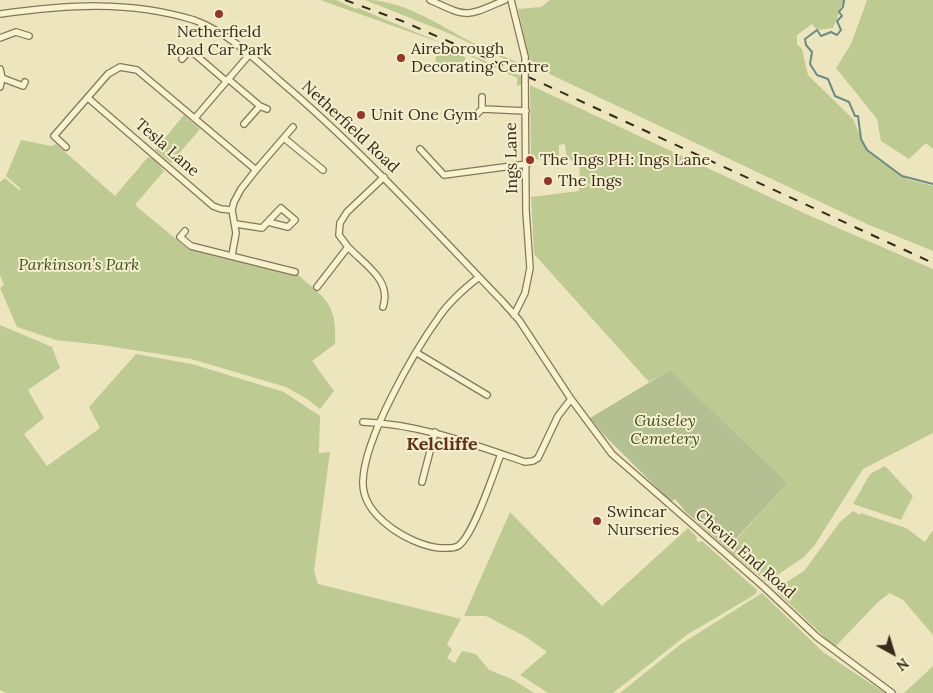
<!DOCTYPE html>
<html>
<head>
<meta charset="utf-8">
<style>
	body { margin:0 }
	#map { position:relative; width:933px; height:693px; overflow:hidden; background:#ede5be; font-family:Lora,serif }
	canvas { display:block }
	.north { position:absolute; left:868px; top:628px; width:50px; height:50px; -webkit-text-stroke:4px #f5efce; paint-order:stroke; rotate:141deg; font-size:14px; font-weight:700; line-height:20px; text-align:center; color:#352b1c }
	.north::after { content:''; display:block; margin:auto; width:18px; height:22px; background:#352b1c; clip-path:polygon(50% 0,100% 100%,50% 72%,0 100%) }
</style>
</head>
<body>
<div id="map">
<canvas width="933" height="693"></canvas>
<div class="north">N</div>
</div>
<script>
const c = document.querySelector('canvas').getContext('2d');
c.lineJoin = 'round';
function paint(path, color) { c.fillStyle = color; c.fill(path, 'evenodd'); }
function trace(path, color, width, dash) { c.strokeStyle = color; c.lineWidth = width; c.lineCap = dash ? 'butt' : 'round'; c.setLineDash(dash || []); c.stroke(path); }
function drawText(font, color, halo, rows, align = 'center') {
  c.font = font + ' Lora,serif'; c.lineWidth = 4; c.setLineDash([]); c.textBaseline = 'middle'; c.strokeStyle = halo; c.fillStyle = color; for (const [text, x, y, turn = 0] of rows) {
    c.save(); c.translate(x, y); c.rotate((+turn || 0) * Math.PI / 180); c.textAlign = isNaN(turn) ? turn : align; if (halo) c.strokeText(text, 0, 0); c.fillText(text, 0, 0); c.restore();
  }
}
paint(new Path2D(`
	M320,0H336L356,9L358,8L521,76V85L517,86V78L447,45Z
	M365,0C404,0 439,25 473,43C487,51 504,56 519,63L520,66L448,33Z
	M550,0H844L833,28L817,30L812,24L797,35V44L802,49L808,75L853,119L867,151L907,179L933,186V251L867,224L539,69L529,60L518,9L541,7Z
	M867,0H933V149L926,143L909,159L881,141L877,119L836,68L851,44Z
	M441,46L449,48L466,58L463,62L448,69L435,64L437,48Z
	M530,85L808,215L933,269V433L863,469L814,546L804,557L767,582L735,556L741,549L733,543L788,483L670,370L649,382L534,254L531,197L579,191L580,161L567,160L565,144L559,145V160L531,159Z
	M184,115L200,129L171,163L155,150Z
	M21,140L51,146L56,144L115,196L148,157L155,160L164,171L135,205L188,249L298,275C327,300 337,304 335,344L312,361L334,391L320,409L307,399L286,387L191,359L102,345L56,340L17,327L0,288L4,285L0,275V182L5,178L19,190L21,189L6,176Z
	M0,325L52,347L60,368L28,390L44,418L24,434L47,466L100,428L89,407L136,354L192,364L284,392L320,416L319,453L330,452L314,571L318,584L461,619L447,644L452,650L447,658L455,663L462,651L476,654L489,670L512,679L534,693H6L0,690Z
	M885,466L913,496L901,520L853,504L870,474Z
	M853,511L860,515L861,513L906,528L925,542L933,530V635L903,600L890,593L878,602L835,647L777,592V588L804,571L840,522Z
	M510,512L602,606L688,528L697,537L696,540L699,542L702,541L757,590L756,594L688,634L613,693H548L520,675L547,652L526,637L486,616H464Z
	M762,593L823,652L885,693H620L681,644Z
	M933,666V693H904L932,667Z`), '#bdcb93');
paint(new Path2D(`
	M670,370L788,483L733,542L741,549L735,556L685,511L675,499L671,502L604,435L590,418Z`), '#b4c092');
trace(new Path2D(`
	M844,0L843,7L839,12L842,16L837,21L841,30L837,35L831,32L821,36L817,30L805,39L806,45L812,52L810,64L817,75L828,79L835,96L849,102L855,116H858L861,139L867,150L902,176L933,184`), '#698c88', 2);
const minor = new Path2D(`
	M430,0C469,18 465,17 505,0
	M511,0L525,57
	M0,14C67,5 128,0 194,20C227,32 254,58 280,81C360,149 430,226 502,301L519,320L571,399L612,454L765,588L817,637L892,693
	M0,38L16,32L29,36
	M182,59L190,50L226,81
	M0,69L2,78L0,87
	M2,78L23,86L25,82
	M228,79L260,106L267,109
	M482,97V109L526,111
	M88,98L213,206L221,209L232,210
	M476,115L482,109
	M195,118L249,55
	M244,124L260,106
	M284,138L323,170
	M66,147L54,136L108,74L120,67L137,70L256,170L241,189L234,202L232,210L236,233L232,255
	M420,149L444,175L527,164
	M256,170L293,127
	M236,224L262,228L281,208L295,220L288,227L268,222
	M185,231L180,237L191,246L295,272
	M348,247C365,265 392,280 383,307
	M479,277C465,288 449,302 439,317C413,353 364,439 363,481C361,516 410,545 440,548C445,548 453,549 458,546C473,537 494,472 501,454
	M317,287L348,247L339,235L340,223L347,212L384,177
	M514,315L525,293L530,268L526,211L525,84
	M417,353L487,395
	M363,422C419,424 472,444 525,462L533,461L538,458L558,416L571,399
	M422,482L435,432`);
trace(minor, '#867657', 8);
trace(minor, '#f9f2d1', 5.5);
trace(new Path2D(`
	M345,0L402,21L489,59L933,263`), '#352b1c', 2, [9, 9]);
const minorBridge = new Path2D(`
	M525,57V84`);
trace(minorBridge, '#867657', 8, []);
trace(minorBridge, '#f9f2d1', 5.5);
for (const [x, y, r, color] of [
	[219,14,5,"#953427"],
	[401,58,5,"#953427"],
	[361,115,5,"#953427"],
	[530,160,5,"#953427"],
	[548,181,5,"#953427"],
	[597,521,5,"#953427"]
]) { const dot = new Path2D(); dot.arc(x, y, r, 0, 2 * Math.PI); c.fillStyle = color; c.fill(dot); trace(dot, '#f5efce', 2); }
drawText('16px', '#352b1c', '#f5efce', [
	["Netherfield",219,32,"center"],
	["Road Car Park",219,50,"center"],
	["Aireborough",411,49],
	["Decorating Centre",411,67],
	["Unit One Gym",371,115],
	["The Ings PH: Ings Lane",540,160],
	["The Ings",558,181],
	["Swincar",607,512],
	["Nurseries",607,530]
], 'left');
drawText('16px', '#352b1c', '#f5efce', [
	["Netherfield Road",350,127,43],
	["Tesla Lane",167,148,41],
	["Ings Lane",512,158,-91],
	["Chevin End Road",745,554,41]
]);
drawText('italic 16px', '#405122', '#f5efce', [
	["Parkinson’s Park",79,265],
	["Guiseley",665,421],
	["Cemetery",665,439]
]);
drawText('bold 18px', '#62331b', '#f5efce', [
	["Kelcliffe",442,445]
]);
</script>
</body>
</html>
